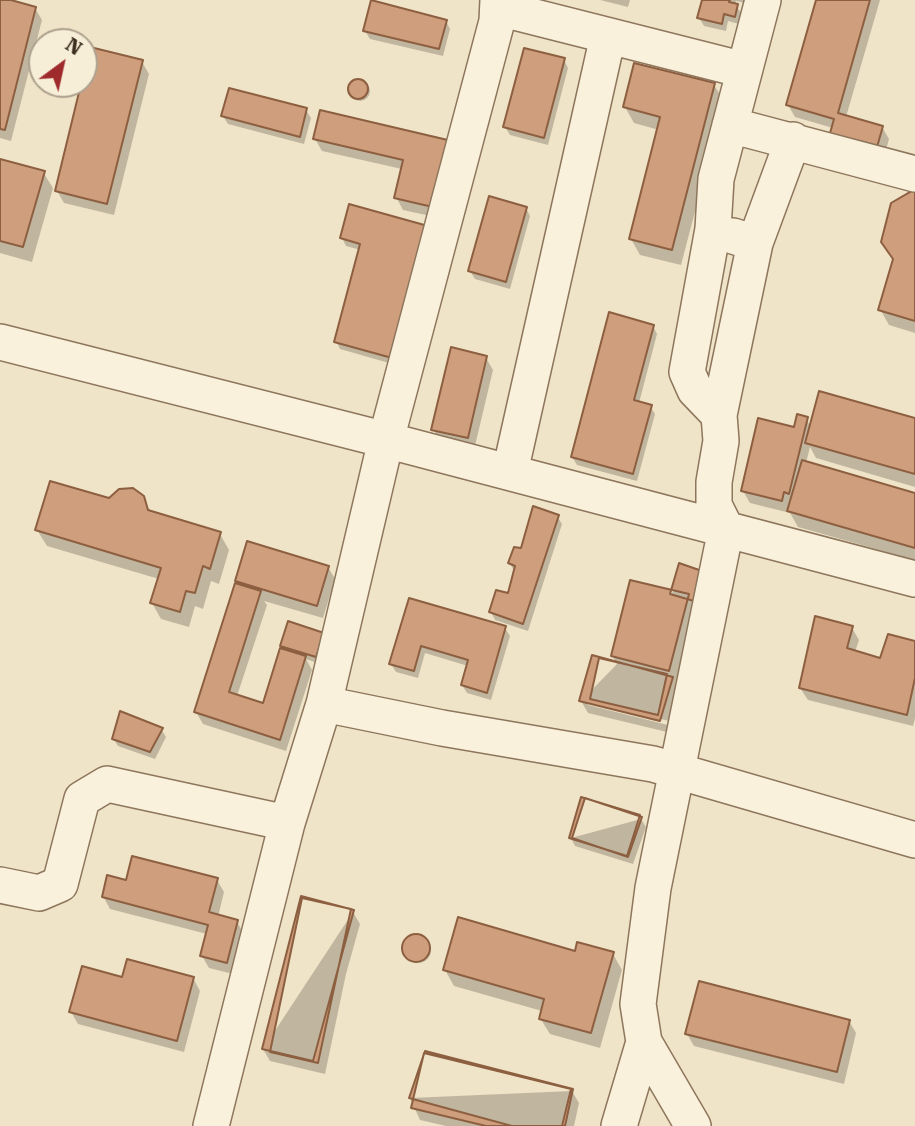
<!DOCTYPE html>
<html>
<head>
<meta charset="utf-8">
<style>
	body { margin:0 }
	#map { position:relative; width:915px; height:1126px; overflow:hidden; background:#f0e4c8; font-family:"Roboto Serif",serif }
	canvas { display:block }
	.north { position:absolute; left:28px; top:28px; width:70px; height:70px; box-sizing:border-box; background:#f7eed8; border:2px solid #ada18e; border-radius:50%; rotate:33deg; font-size:19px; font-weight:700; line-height:28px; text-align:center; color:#3d2e20 }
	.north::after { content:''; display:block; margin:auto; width:24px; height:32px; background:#9e2a2b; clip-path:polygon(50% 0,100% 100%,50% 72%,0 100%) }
</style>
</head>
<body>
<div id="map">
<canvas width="915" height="1126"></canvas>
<div class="north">N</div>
</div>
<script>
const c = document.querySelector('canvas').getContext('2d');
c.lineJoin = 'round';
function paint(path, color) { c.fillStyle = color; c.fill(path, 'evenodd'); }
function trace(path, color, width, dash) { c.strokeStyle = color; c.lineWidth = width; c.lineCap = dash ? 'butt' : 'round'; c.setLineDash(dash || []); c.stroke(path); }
paint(new Path2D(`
	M0,0L35,8L42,20L11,141L0,138Z
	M600,0H630L628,7Z
	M704,0H745V3L736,1L735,5L742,14L739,24L728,21L726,31L704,26L699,18Z
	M818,0H880L846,117L882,127L889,139L882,165L833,128L795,117L788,105Z
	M446,21L450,29L443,56L370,39L365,31Z
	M564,60L568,68L548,145L510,135L505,127Z
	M142,62L149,74L114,215L64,203L57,191L84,80Z
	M350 91a10 10 0 1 1 20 0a10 10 0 1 1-20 0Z
	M714,85L724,101L681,265L640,255L631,239L659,130L634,123L625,107Z
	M306,110L311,118L304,144L228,124L223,116Z
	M315,139L451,143L444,219L403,210L396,197L402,169L322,151Z
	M0,160L43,172L53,188L32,262L0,253Z
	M915,191V333L889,325L880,309L894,261L883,242Z
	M526,208L530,216L510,289L475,279L470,271Z
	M427,227L389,363L340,349L336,341L361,250L346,246L342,238Z
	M653,326L657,334L639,403L650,406L655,414L637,481L577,465L572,457Z
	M486,358L493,370L474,450L440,441L433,429Z
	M806,419L811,427L915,420V487L816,458L810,447L806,463L915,495V560L798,527L790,513L750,503L743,491Z
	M143,498L151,513L220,534L229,550L219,584L211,581L203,609L195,606L189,627L161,619L152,603L159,579L47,546L37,530L110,500Z
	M557,516L562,524L528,631L495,620L491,612L509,595L514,571L510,563Z
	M248,543L328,567L335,579L323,618L264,601L267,605L237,696L264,705L285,652L282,646L323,635L320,664L306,659L312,670L286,751L203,724L196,712Z
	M701,572L695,607L675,684L679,690L667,732L588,713L581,701L617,664L612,655L673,592ZM588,701L669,721L668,725L588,705Z
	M410,600L505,628L510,636L491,700L467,693L462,685L468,666L425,653L418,678L396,672L391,664Z
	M852,628L859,640L855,652L881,660L915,643V718L913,726L808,700L800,688Z
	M161,729L166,737L155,759L118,746L113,738Z
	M641,819L646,827L633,864L575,846L571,838Z
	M217,880L224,892L218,917L237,922L244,934L233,974L209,968L202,956L207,934L110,909L103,896L127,882Z
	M353,912L360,924L346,974L325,1074L270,1061L263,1049Z
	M405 950a13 13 0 1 1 26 0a13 13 0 1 1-26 0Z
	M576,953L613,954L622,970L600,1048L550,1034L540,1018L542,1011L454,986L445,970Z
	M193,978L200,991L184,1052L78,1024L71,1012L124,979Z
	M849,1021L856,1033L844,1084L694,1046L687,1034Z
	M572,1091L579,1103L574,1126H446L420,1120L410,1098Z`), '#0003');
const building = new Path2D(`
	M0,0H11L36,7L5,130L0,129Z
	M371,0L447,20L439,49L363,31Z
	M702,0H730L729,2L738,4L735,17L724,14L722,24L697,18Z
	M816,0H870L838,113L883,126L875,154L828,140L834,119L786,105Z
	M90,47L143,60L107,204L55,191L81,84H84V73Z
	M524,48L565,58L544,138L503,127Z
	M634,63L715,83L672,250L629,239L660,117L623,107Z
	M348 89a10 10 0 1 1 20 0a10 10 0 1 1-20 0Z
	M229,88L307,108L300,137L221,116Z
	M320,110L452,141L437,208L394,198L403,160L313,139Z
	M0,159L45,171L23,247L0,241Z
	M915,189V321L878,310L893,259L881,242L891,203Z
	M489,196L527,207L506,282L468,271Z
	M349,204L428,226L392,358L334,342L360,244L340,238Z
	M609,312L654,325L634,400L652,405L633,474L571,457Z
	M451,347L487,356L468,438L431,430Z
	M819,391L915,418V474L805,443Z
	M797,414L808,417L789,494L784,492L782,501L741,491L758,418L794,427Z
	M802,460L915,493V548L787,511Z
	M50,481L109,498L119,489L133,488L144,496L148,510L221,532L210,569L203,566L195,593L186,591L180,612L150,603L161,568L35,530Z
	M533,506L559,515L523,624L489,612L496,590L508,593L515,566L508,563L514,547L521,548Z
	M247,541L329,566L317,606L235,581Z
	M679,563L702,571L694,601L670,594Z
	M630,580L689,594L669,671L611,656Z
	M235,583L261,591L229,692L263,703L280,648L306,656L280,740L194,712Z
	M409,598L506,626L487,693L461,685L468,660L421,646L414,671L389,664Z
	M815,616L853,626L847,648L880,658L888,634L915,641V678L907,715L799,688Z
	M288,621L324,633L316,657L280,646Z
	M592,655L673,677L660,721L579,701Z
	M599,658L667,674L658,715L590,699Z
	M120,711L163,728L150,752L112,739Z
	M581,797L640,815L627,856L569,838Z
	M585,798L642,817L628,857L572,838Z
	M132,856L218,878L209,912L238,920L227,963L200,956L208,925L102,897L107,875L126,880Z
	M301,896L354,910L313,1061L262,1049Z
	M302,898L351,909L318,1063L270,1052Z
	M458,917L575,951L577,942L614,952L591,1033L539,1019L544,999L443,970Z
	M402 948a14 14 0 1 1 28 0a14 14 0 1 1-28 0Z
	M127,959L194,977L177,1041L69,1012L82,966L122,977Z
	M699,981L850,1020L837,1072L685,1034Z
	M425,1051L573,1089L565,1126H512L409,1098Z
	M424,1053L571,1089L562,1126H486L411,1108Z`);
paint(building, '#cf9f7d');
trace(building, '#8d5f41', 2);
const minor = new Path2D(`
	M499,8L744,70
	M730,125L915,174
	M733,236L755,243L793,140
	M0,342L386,440L915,579
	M719,415L755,243
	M510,472L608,36
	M324,704L442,728L653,764L915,840
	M0,885L39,893L60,884L82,799L107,784L287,823
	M211,1126L287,823L324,704L386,440L497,21L498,0
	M619,1126L644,1042
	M693,1126L644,1042L638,1004L653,888L726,529L714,505V482L721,441L719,415L695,390L687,372L713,229L716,179L763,0`);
trace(minor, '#8d765c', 38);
trace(minor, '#faf1dc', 35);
</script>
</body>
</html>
